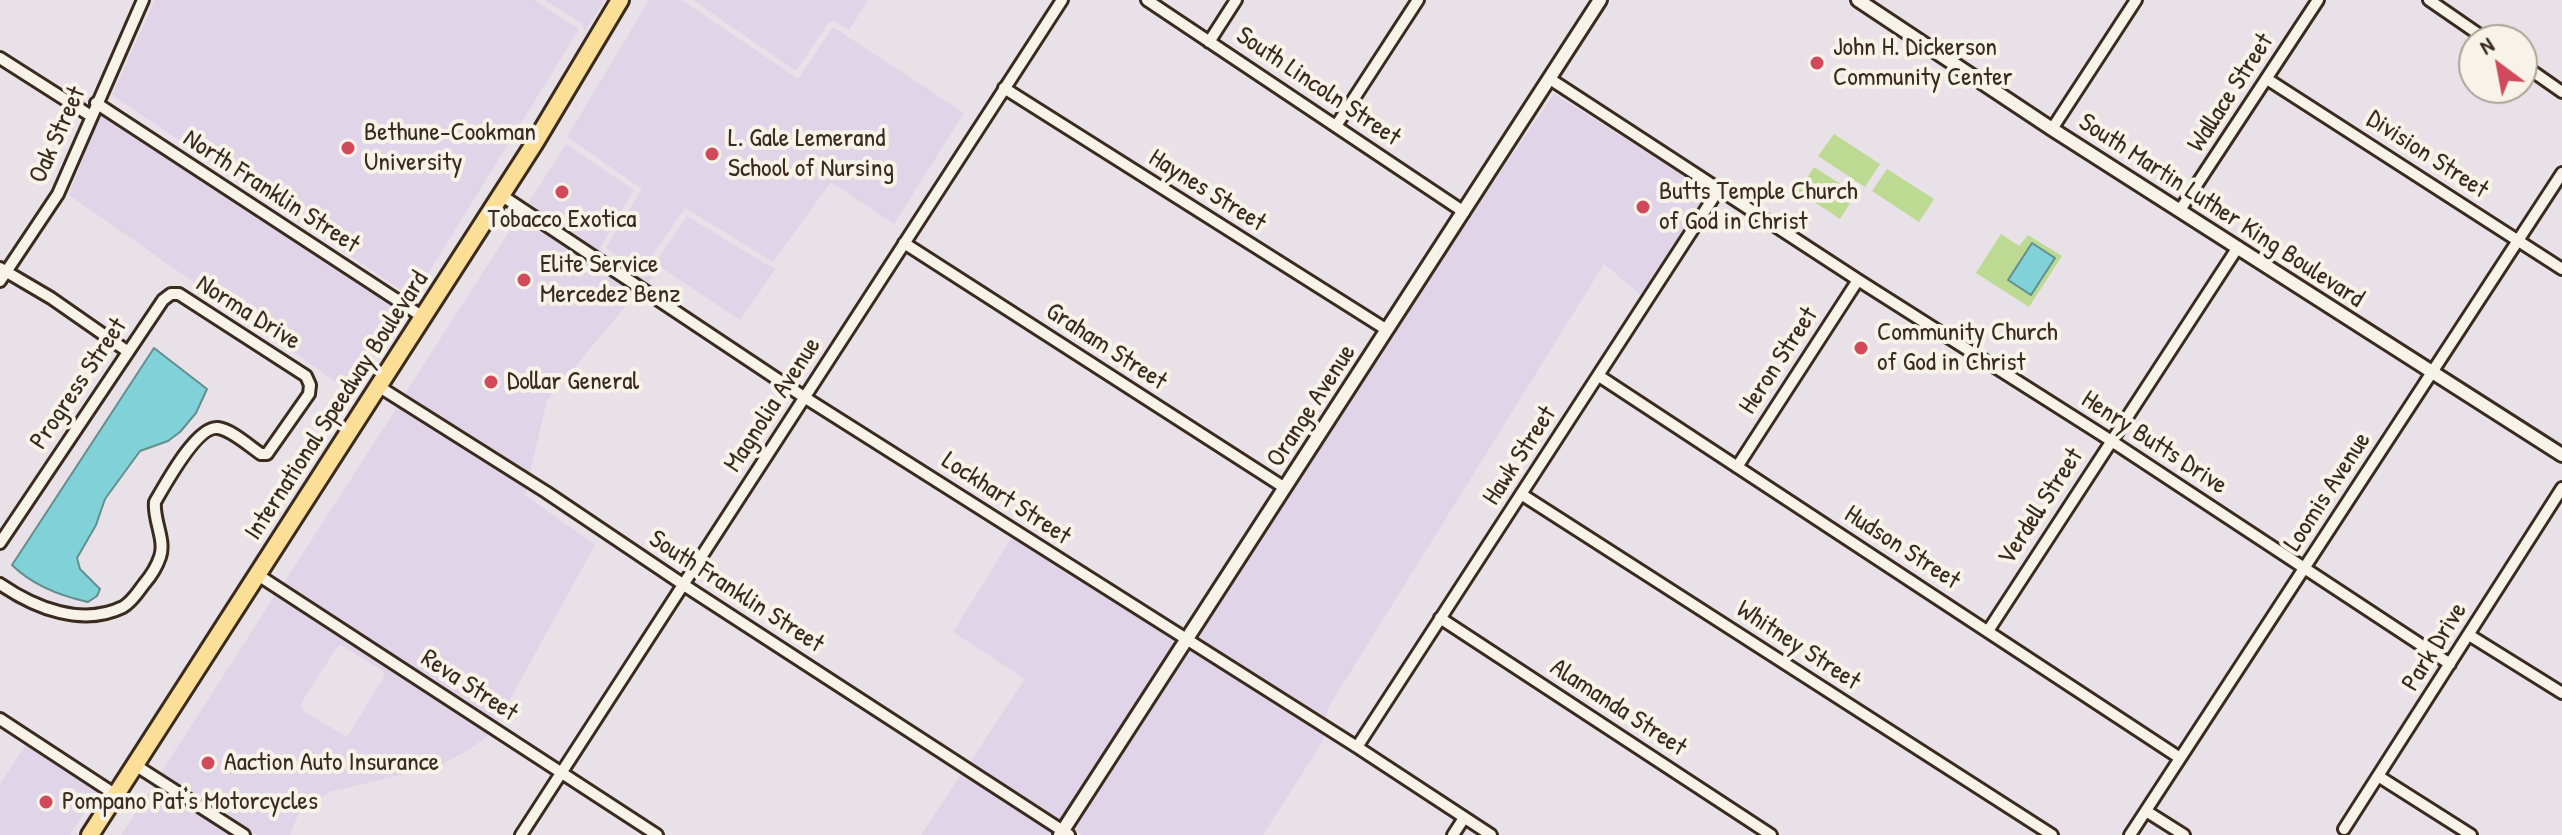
<!DOCTYPE html>
<html>
<head>
<meta charset="utf-8">
<style>
	body { margin:0 }
	#map { position:relative; width:2562px; height:835px; overflow:hidden; background:#e9e1e8; font-family:"Patrick Hand",sans-serif }
	canvas { display:block }
	.north { position:absolute; left:2458px; top:24px; width:80px; height:80px; box-sizing:border-box; background:#f7f3e8; border:2px solid #aca397; border-radius:50%; rotate:328deg; font-size:22px; font-weight:700; line-height:32px; text-align:center; color:#3b2a1e }
	.north::after { content:''; display:block; margin:auto; width:28px; height:36px; background:#d1495b; clip-path:polygon(50% 0,100% 100%,50% 72%,0 100%) }
</style>
</head>
<body>
<div id="map">
<canvas width="2562" height="835"></canvas>
<div class="north">N</div>
</div>
<script>
const c = document.querySelector('canvas').getContext('2d');
c.lineJoin = 'round';
function paint(path, color) { c.fillStyle = color; c.fill(path, 'evenodd'); }
function trace(path, color, width, dash) { c.strokeStyle = color; c.lineWidth = width; c.lineCap = dash ? 'butt' : 'round'; c.setLineDash(dash || []); c.stroke(path); }
function drawText(font, color, halo, rows, align = 'center') {
  c.font = font + ' "Patrick Hand",sans-serif'; c.lineWidth = 8; c.setLineDash([]); c.textBaseline = 'middle'; c.strokeStyle = halo; c.fillStyle = color; for (const [text, x, y, turn = 0] of rows) {
    c.save(); c.translate(x, y); c.rotate((+turn || 0) * Math.PI / 180); c.textAlign = isNaN(turn) ? turn : align; if (halo) c.strokeText(text, 0, 0); c.fillText(text, 0, 0); c.restore();
  }
}
paint(new Path2D(`
	M155,0H534L579,29L413,298L112,95Z
	M545,0H605L579,41L585,31L582,24Z
	M649,0H682L798,79L833,27L964,113L894,224L831,182L773,262L685,208L641,272L606,248L642,189L567,137Z
	M693,0H868L849,30L834,21L829,22L796,71Z
	M1554,94L1709,191L1642,296L1604,264L1328,708L1326,720L1196,639L1444,255Z
	M100,114L404,313L352,393L69,195Z
	M566,144L634,190L600,248L603,253L638,277L646,276L687,216L771,267L776,268L740,320L662,268L646,284L527,205Z
	M519,216L636,294L547,400L530,473L405,394Z
	M398,406L527,488L525,495L595,545L497,723L283,584Z
	M1012,537L1176,642L1060,821L970,762L1025,679L953,632Z
	M275,595L419,688L490,734L470,749L439,766L329,792L298,815L290,835H256L161,773ZM341,645L382,670L385,675L349,734L345,736L304,711L300,705L337,647Z
	M1189,650L1324,734L1323,741L1263,835H1082L1073,829Z
	M26,744L98,791L70,835H0V784Z
	M962,773L1053,833L1052,835H921Z
	M154,785L231,835H121Z`), '#dfd4e8');
paint(new Path2D(`
	M1834,134L1880,164L1865,187L1818,156Z
	M1814,167L1856,194L1840,219L1798,191Z
	M1887,169L1934,199L1919,222L1872,191Z
	M2001,234L2019,246L2028,235L2062,256L2029,307L1976,273Z`), '#bcda92');
const water = new Path2D(`
	M2032,243L2055,258L2031,295L2008,280Z
	M154,348L207,389L196,413L180,432L168,441L140,451L105,499L96,525L77,558L80,569L100,589L97,596L88,602C61,596 32,585 12,565Z`);
paint(water, '#80d1d8');
trace(water, '#648e8e', 2);
const minor = new Path2D(`
	M1147,0L1464,212
	M2429,0L2487,40
	M1209,42L1236,0
	M0,58L91,116
	M2522,64L2562,92
	M1550,79L1858,280L2110,440L2450,664
	M2267,79L2562,269
	M1004,88L1387,330
	M96,103L423,317
	M1336,126L1418,0
	M2052,129L2136,0
	M501,195L804,397L1357,747L1491,835
	M2180,210L2318,0
	M904,243L1285,488
	M0,268L51,298L127,351
	M0,281L58,194L143,0
	M1599,376L2180,758
	M378,386L546,492L690,589L1069,835
	M1737,467L1858,280
	M1521,494L2052,835
	M0,543L163,300L171,294H179L306,376L310,385L309,394L267,454H261C249,446 232,430 218,428C197,425 165,485 155,502C153,520 166,540 160,557C157,566 150,577 144,584C138,592 132,602 123,607C82,627 35,608 0,584
	M258,575L657,835
	M1440,618L1771,835
	M1988,631L2238,247
	M2469,635L2562,693
	M0,719L116,795
	M1357,747L1719,189
	M135,765L244,835
	M2378,776L2471,835
	M2146,811L2184,835
	M2344,829L2562,488
	M521,835L1062,0
	M1453,835L1464,818
	M2130,835L2562,173`);
const tertiary = new Path2D(`
	M1858,0L2052,129L2562,455
	M1060,835L1600,0`);
const primary = new Path2D(`
	M90,835L534,144L620,0`);
trace(minor, '#3b2a1e', 16);
trace(tertiary, '#3b2a1e', 18);
trace(primary, '#3b2a1e', 22);
trace(minor, '#f7f3e8', 10);
trace(tertiary, '#f7f3e8', 12);
trace(primary, '#fbdf96', 16);
for (const [x, y, r, color] of [
	[1817,63,8,"#d1495b"],
	[348,148,8,"#d1495b"],
	[712,154,8,"#d1495b"],
	[562,192,8,"#d1495b"],
	[1643,207,8,"#d1495b"],
	[524,280,8,"#d1495b"],
	[1861,348,8,"#d1495b"],
	[491,382,8,"#d1495b"],
	[208,763,8,"#d1495b"],
	[46,802,8,"#d1495b"]
]) { const dot = new Path2D(); dot.arc(x, y, r, 0, 2 * Math.PI); c.fillStyle = color; c.fill(dot); trace(dot, '#f7f3e8', 3); }
drawText('26px', '#3b2a1e', '#f7f3e8', [
	["John H. Dickerson",1833,48],
	["Community Center",1833,78],
	["Bethune-Cookman",364,133],
	["University",364,163],
	["L. Gale Lemerand",728,139],
	["School of Nursing",728,169],
	["Butts Temple Church",1659,192],
	["of God in Christ",1659,222],
	["Tobacco Exotica",562,220,"center"],
	["Elite Service",540,265],
	["Mercedez Benz",540,295],
	["Community Church",1877,333],
	["of God in Christ",1877,363],
	["Dollar General",507,382],
	["Aaction Auto Insurance",224,763],
	["Pompano Pat's Motorcycles",62,802]
], 'left');
drawText('26px', '#3b2a1e', '#f7f3e8', [
	["South Lincoln Street",1318,87,34],
	["Wallace Street",2231,93,-57],
	["Oak Street",58,135,-66],
	["Division Street",2427,155,33],
	["Haynes Street",1207,191,32],
	["North Franklin Street",271,192,33],
	["South Martin Luther King Boulevard",2221,211,33],
	["Norma Drive",248,313,32],
	["Graham Street",1106,347,33],
	["Heron Street",1779,361,-57],
	["Progress Street",79,384,-56],
	["Magnolia Avenue",773,405,-57],
	["International Speedway Boulevard",337,406,-57],
	["Orange Avenue",1312,406,-57],
	["Henry Butts Drive",2154,443,33],
	["Hawk Street",1520,456,-57],
	["Loomis Avenue",2328,492,-57],
	["Lockhart Street",1006,499,33],
	["Verdell Street",2041,507,-57],
	["Hudson Street",1902,548,33],
	["South Franklin Street",736,592,33],
	["Whitney Street",1798,646,33],
	["Park Drive",2435,647,-58],
	["Reva Street",469,686,33],
	["Alamanda Street",1618,708,33]
]);
</script>
</body>
</html>
